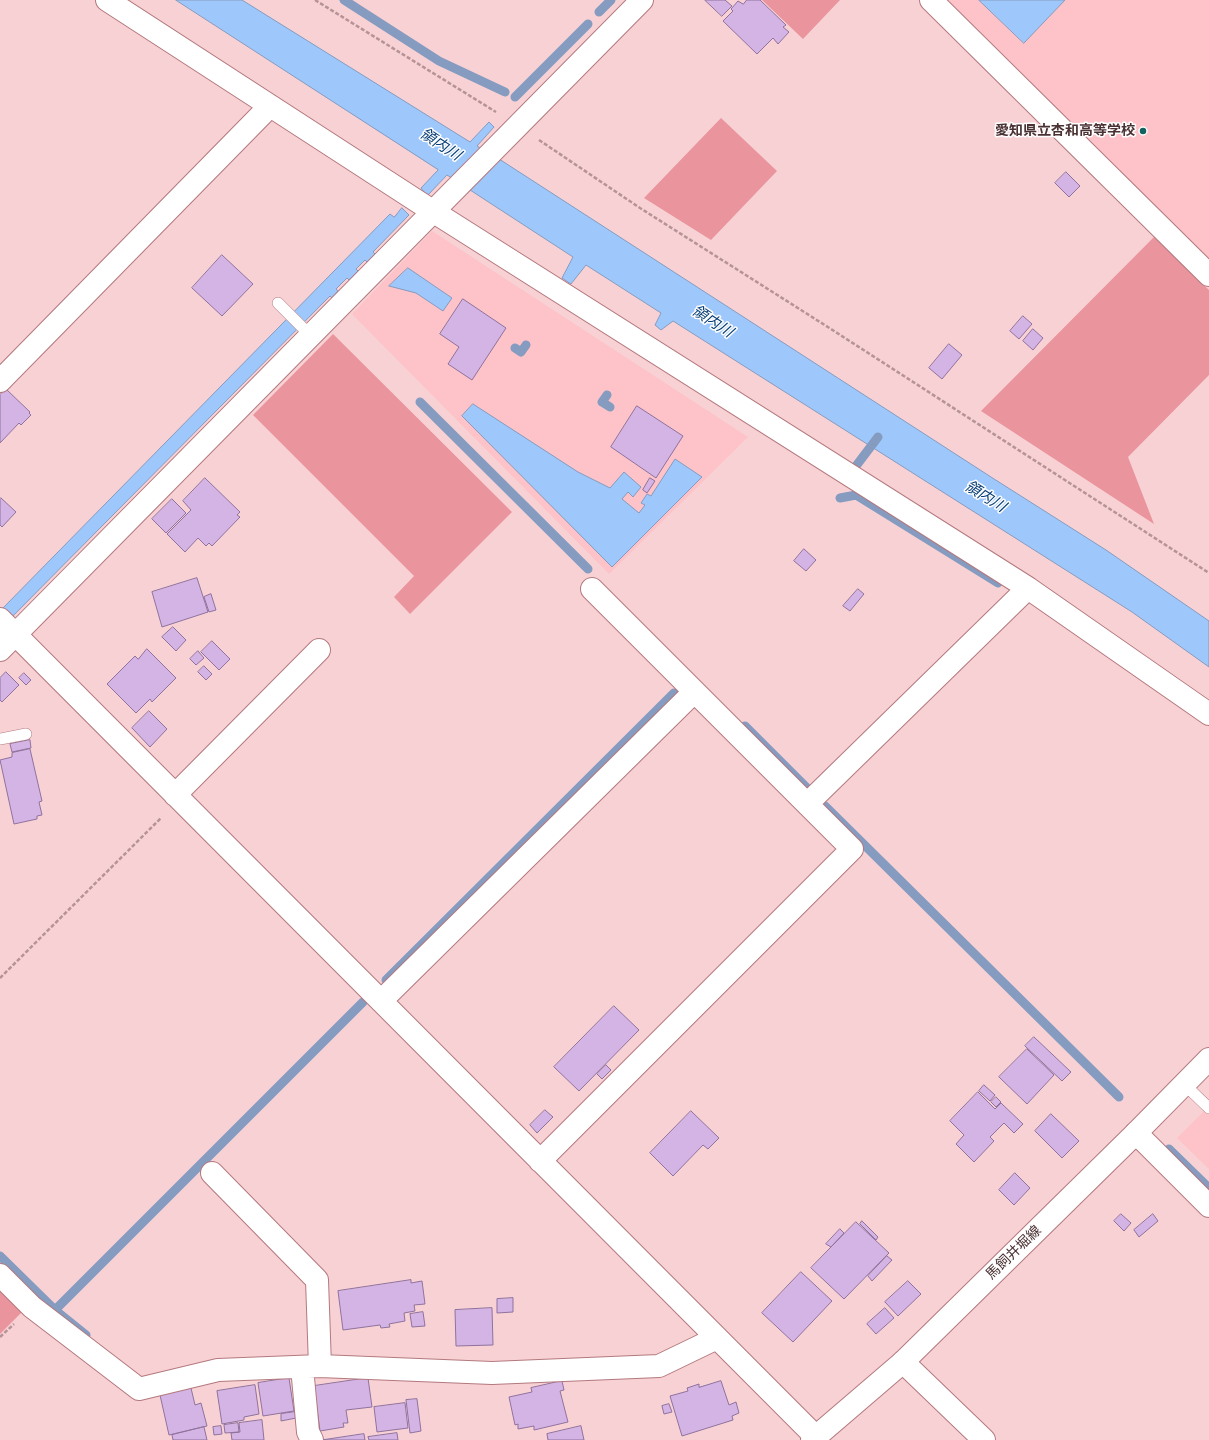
<!DOCTYPE html>
<html>
<head>
<meta charset="utf-8">
<style>
	body { margin:0 }
	canvas { display:block; background:#f8d1d4 }
</style>
</head>
<body>
<canvas width="1209" height="1440"></canvas>
<script>
const c = document.querySelector('canvas').getContext('2d');
c.lineJoin = 'round';
function paint(path, color) { c.fillStyle = color; c.fill(path, 'evenodd'); }
function trace(path, color, width, dash) { c.strokeStyle = color; c.lineWidth = width; c.lineCap = dash ? 'butt' : 'round'; c.setLineDash(dash || []); c.stroke(path); }
function drawText(font, color, halo, rows, align = 'center') {
  c.font = font + ' "Varela Round","Noto Sans JP",sans-serif'; c.lineWidth = 3; c.setLineDash([]); c.textBaseline = 'middle'; c.strokeStyle = halo; c.fillStyle = color; for (const [text, x, y, turn = 0] of rows) {
    c.save(); c.translate(x, y); c.rotate((+turn || 0) * Math.PI / 180); c.textAlign = isNaN(turn) ? turn : align; if (halo) c.strokeText(text, 0, 0); c.fillText(text, 0, 0); c.restore();
  }
}
paint(new Path2D(`
	M945,0H1209V263Z
	M432,231L748,437L609,574L352,314Z
	M1209,1106V1169L1177,1138Z`), '#fdc3c8');
paint(new Path2D(`
	M762,0H840L803,39Z
	M721,118L777,171L711,240L644,198Z
	M1154,237L1209,290V375L1128,457L1154,524L981,411Z
	M333,334L512,512L410,614L394,597L414,576L253,415Z
	M0,1283L25,1309L0,1334Z`), '#ea949d');
const water = new Path2D(`
	M176,0H242L470,142L489,122L494,127L477,146L496,157L991,477L1106,550L1209,621V667L1132,612L673,321L661,330L655,325L661,313L586,265L571,284L562,278L573,257L447,175L427,196L421,188L438,170Z
	M979,0H1065L1024,43Z
	M402,208L409,215L373,252L375,254L367,262L365,260L356,269L358,271L349,280L347,278L336,289L338,291L332,298L330,296L0,629V611L390,214L394,217Z
	M408,268L452,298L443,311L416,293L389,286Z
	M473,404L578,472L610,488L624,472L641,487L633,497L628,492L622,499L639,513L645,505L641,503L647,494L651,496L675,459L702,477L612,567L462,416Z`);
paint(water, '#9ec8fb');
trace(water, '#859bbf', 1);
trace(new Path2D(`
	M344,0L439,61L505,92
	M599,12L611,0
	M515,97L588,24
	M515,348L521,352L526,345
	M607,395L602,402L610,407
	M420,402L588,569
	M856,466L878,437
	M840,498L856,495L998,583
	M745,726L806,787
	M825,806L1119,1097
	M386,980L674,693
	M1169,1149L1209,1188
	M0,1256L55,1310L86,1335
	M55,1310L363,1002`), '#859bbf', 9);
const building = new Path2D(`
	M705,0H725L732,6L722,16Z
	M747,0H760L786,25L783,27L789,32L778,44L773,38L757,54L723,21L733,11L731,9L738,1L743,4Z
	M1066,172L1080,186L1069,197L1055,183Z
	M222,255L253,284L222,316L192,288Z
	M463,299L506,328L472,380L448,364L459,347L440,334Z
	M1023,316L1032,324L1019,339L1010,331Z
	M1033,329L1043,338L1033,350L1023,341Z
	M949,344L962,355L942,379L929,368Z
	M6,389L30,412L29,413L31,415L21,425L19,423L0,443V395Z
	M637,406L683,436L656,478L611,447Z
	M205,478L240,512L237,515L240,517L212,546L209,543L206,546L198,538L185,552L167,534L191,510L183,501Z
	M650,478L655,481L647,493L643,490Z
	M1,498L16,512L2,527L0,525V499Z
	M172,499L186,513L166,533L152,519Z
	M804,549L816,560L806,571L794,561Z
	M197,578L208,612L162,627L152,592Z
	M858,589L864,594L850,611L843,606Z
	M211,594L216,610L209,612L204,597Z
	M173,627L186,640L176,651L162,637Z
	M212,641L230,659L219,670L201,652Z
	M147,649L176,678L152,702L150,699L136,713L107,684L135,656L138,659Z
	M198,651L204,658L196,665L190,659Z
	M204,666L212,674L206,680L198,672Z
	M6,672L19,685L2,702L0,700V678Z
	M24,673L31,680L26,685L19,678Z
	M149,711L167,729L150,747L132,728Z
	M30,740L31,748L12,752L10,744Z
	M30,749L42,801L39,802L42,815L37,816V819L14,824L0,760L12,757V753Z
	M614,1006L639,1030L579,1091L554,1067Z
	M1034,1037L1071,1072L1062,1081L1025,1046Z
	M1027,1049L1054,1075L1027,1104L999,1077Z
	M606,1065L611,1070L602,1079L597,1074Z
	M984,1085L995,1095L990,1101L979,1091Z
	M978,1092L995,1109L1001,1103L1023,1124L1014,1133L1004,1123L990,1137L994,1141L974,1162L956,1144L964,1135L950,1121Z
	M996,1097L1001,1102L996,1107L991,1102Z
	M545,1110L553,1117L537,1133L530,1125Z
	M691,1111L719,1138L708,1149L703,1145L673,1176L650,1153Z
	M1051,1114L1079,1141L1062,1158L1035,1131Z
	M1015,1173L1030,1188L1014,1205L999,1190Z
	M1121,1214L1131,1223L1124,1231L1114,1221Z
	M1153,1214L1158,1221L1139,1237L1134,1230Z
	M862,1221L878,1237L876,1240L860,1224Z
	M856,1222L889,1253L844,1299L811,1268Z
	M840,1229L844,1233L831,1247L826,1244Z
	M887,1256L892,1260L872,1281L868,1276Z
	M801,1272L832,1301L793,1342L762,1313Z
	M411,1280V1283L422,1281L425,1304L414,1305L415,1311L404,1313L405,1321L389,1324L390,1327L381,1328L380,1325L343,1330L338,1291Z
	M908,1281L921,1294L898,1316L885,1302Z
	M513,1298V1312L497,1313V1299Z
	M492,1308L493,1345L456,1346L455,1310Z
	M885,1308L894,1318L876,1334L867,1324Z
	M423,1312L425,1326L412,1327L410,1314Z
	M289,1378L294,1411L263,1416L258,1383Z
	M368,1378L372,1407L346,1410L348,1423H343L344,1427L320,1431L314,1386Z
	M562,1381L564,1390L560,1391L568,1422L534,1430V1426L518,1429V1424L515,1425L509,1397L532,1392L531,1388Z
	M721,1381L729,1405L736,1402L739,1413L732,1416L733,1420L682,1436L670,1396L688,1391L687,1388L699,1384V1387Z
	M255,1385L259,1414L244,1417V1420L222,1424L217,1391Z
	M191,1388L195,1405L201,1403L207,1426L169,1435L160,1395Z
	M417,1399L421,1431L410,1433L406,1400Z
	M405,1403L408,1428L377,1432L374,1407Z
	M669,1404L672,1412L664,1414L662,1406Z
	M295,1412L296,1418L281,1421V1414Z
	M262,1420L264,1440H232L231,1433L240,1432L239,1423Z
	M238,1423L239,1432L225,1433L224,1425Z
	M221,1426L222,1434L214,1435L213,1427Z
	M581,1426L584,1440H548L547,1434Z
	M204,1427L207,1440H173L172,1435Z
	M397,1433L398,1440H369L368,1437Z
	M364,1434L365,1440H322Z`);
paint(building, '#d3b4e4');
trace(building, '#8f729e', 1);
const lane = new Path2D(`
	M278,303L311,336
	M0,739L26,734
	M1184,1084L1209,1108`);
const street = new Path2D(`
	M107,0L434,212L1028,588L1209,714
	M931,0L1209,275
	M0,381L270,106
	M0,619L816,1437
	M0,650L642,0
	M175,795L319,650
	M807,804L1028,588
	M381,1001L694,692
	M1136,1133L1209,1206
	M540,1161L852,849L592,589
	M212,1173L317,1280L320,1366
	M0,1275L32,1307L139,1389L218,1370L320,1366L492,1373L659,1366L717,1338
	M903,1362L984,1440
	M302,1367L308,1432L312,1440`);
const secondary = new Path2D(`
	M812,1440L903,1362L1136,1133L1209,1059`);
trace(lane, '#b3797e', 12);
trace(street, '#b3797e', 24);
trace(secondary, '#b3797e', 24);
trace(new Path2D(`
	M315,0L496,112
	M539,140L640,208L831,329L1209,573
	M0,978L161,818
	M0,1337L14,1324`), '#b59396', 2.5, [4, 2]);
trace(lane, '#fff', 11);
trace(street, '#fff', 22);
trace(secondary, '#fff', 22);
for (const [x, y, r, color] of [
	[1143,131,4,"#116261"]
]) { const dot = new Path2D(); dot.arc(x, y, r, 0, 2 * Math.PI); c.fillStyle = color; c.fill(dot); trace(dot, '#fdfdfd', 1.5); }
drawText('bold 14px', '#4a3133', '#fdfdfd', [
	["愛知県立杏和高等学校",1135,131]
], 'right');
drawText('14px', '#4a3133', '#fdfdfd', [
	["馬飼井堀線",1014,1253,-44]
]);
drawText('italic 15px', '#083f77', '#fdfdfd', [
	["領内川",440,145,33],
	["領内川",712,322,33],
	["領内川",985,497,32]
]);
</script>
</body>
</html>
